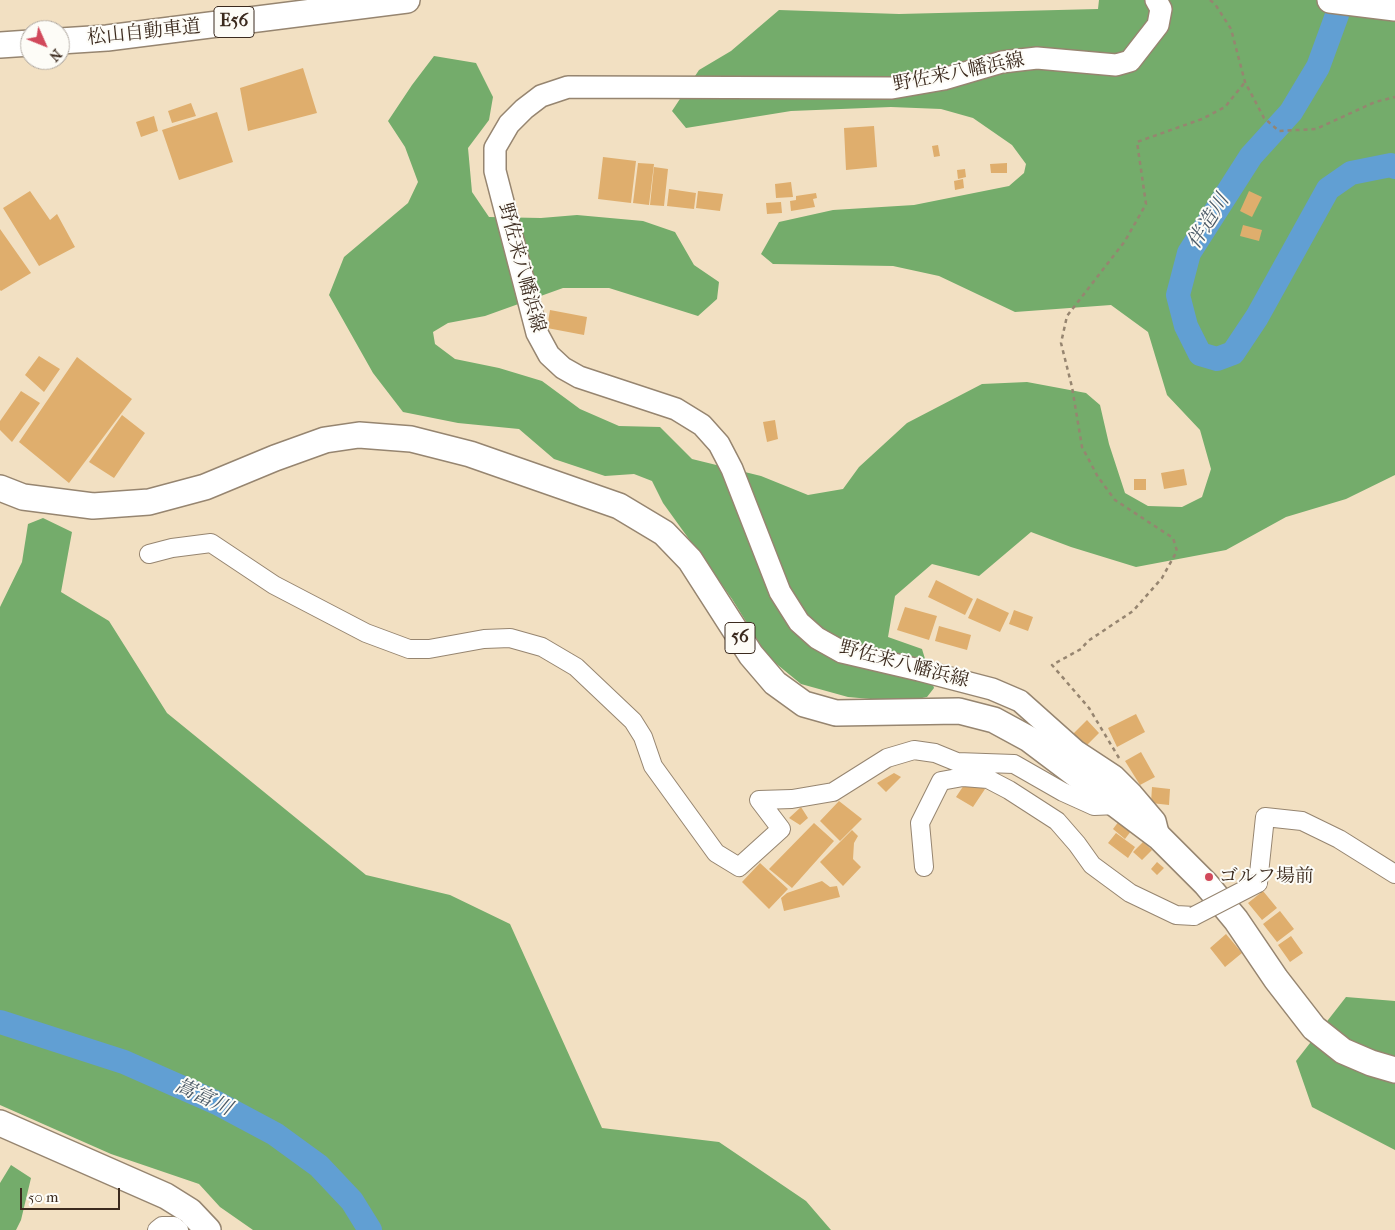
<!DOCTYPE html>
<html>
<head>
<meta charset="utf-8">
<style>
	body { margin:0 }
	#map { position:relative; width:1395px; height:1230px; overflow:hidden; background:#f2e0c2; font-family:"IM FELL French Canon",serif }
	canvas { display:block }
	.north { position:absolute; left:20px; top:20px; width:50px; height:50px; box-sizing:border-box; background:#fdfcf7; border:1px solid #afa8a0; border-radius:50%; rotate:134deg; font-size:14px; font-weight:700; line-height:20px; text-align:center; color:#3b2a1e }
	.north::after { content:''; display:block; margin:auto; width:18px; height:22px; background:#d1495b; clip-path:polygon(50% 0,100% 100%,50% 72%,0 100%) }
	.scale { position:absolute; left:20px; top:1188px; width:100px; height:22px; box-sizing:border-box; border:2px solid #3b2a1e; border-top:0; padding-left:6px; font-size:15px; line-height:18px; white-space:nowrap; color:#3b2a1e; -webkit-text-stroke:4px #fdfcf7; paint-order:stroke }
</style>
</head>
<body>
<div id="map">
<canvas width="1395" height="1230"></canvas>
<div class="north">N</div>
<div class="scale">50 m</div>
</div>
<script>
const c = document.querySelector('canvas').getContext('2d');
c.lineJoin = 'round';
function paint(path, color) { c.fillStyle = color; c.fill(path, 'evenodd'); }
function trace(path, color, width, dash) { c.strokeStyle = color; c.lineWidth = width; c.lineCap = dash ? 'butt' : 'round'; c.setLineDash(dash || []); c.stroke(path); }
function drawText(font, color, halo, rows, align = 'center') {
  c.font = font + ' "IM FELL French Canon","Noto Serif JP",serif'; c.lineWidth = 4; c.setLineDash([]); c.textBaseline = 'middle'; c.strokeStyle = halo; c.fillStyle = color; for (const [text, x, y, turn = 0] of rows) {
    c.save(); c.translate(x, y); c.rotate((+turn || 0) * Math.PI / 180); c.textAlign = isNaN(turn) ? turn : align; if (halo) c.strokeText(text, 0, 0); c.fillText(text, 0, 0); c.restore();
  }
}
paint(new Path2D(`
	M1099,0H1395V475L1346,499L1286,517L1226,550L1136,567L1071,547L1031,532L979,576L932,564L895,596L888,637L922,649L934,688L927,697L904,702L848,697L801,684L768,657L732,599L663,503L652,481L634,474L605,476L554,459L519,429L458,423L403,412L373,373L329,295L344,257L408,203L418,182L405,147L388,121L412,85L434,56L476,63L493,97L489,120L468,148L472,192L489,217L541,218L577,215L643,221L675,232L694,265L719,282L717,299L698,316L609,288H563L485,316L448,323L433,332L435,344L455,359L499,368L542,381L580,409L619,426L660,427L692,459L761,476L808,495L843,489L859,467L907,423L982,384L1027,382L1086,393L1100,405L1109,444L1125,493L1148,506L1182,507L1202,497L1211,469L1200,430L1167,395L1148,332L1111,305L1015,312L939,276L893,266L773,264L761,254L779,222L833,210L914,205L1009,186L1024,173L1026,164L1012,145L973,118L941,109L891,107L791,111L686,128L672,111L699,70L731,51L779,10L899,14L1098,9Z
	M43,518L72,532L61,592L109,621L167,713L366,875L450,895L510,924L602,1128L719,1142L806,1201L831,1230H253L220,1207L199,1184L111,1154L0,1105V607L22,562L28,524Z
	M1346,997L1395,1001V1150L1312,1107L1296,1061Z
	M11,1165L31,1178L21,1220L16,1230H0V1183Z`), '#74ac6b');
trace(new Path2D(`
	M1339,0L1337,15L1318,67L1291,112L1251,156L1189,253L1178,295L1186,326L1200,354L1217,359L1233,353L1257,317L1328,189L1351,173L1391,165L1395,167
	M0,1022L124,1062L217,1103L275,1134L319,1166L352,1201L370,1230`), '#619fd3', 24);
paint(new Path2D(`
	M303,68L317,113L248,131L240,88Z
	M191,103L196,116L172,123L168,111Z
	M217,112L233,162L179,180L162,130Z
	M154,116L158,131L141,137L136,122Z
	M874,126L877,167L846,170L844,128Z
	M938,145L940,156L934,157L932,146Z
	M603,157L636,161L631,203L598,199Z
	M638,163L654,164L649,205L633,203Z
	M1007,163V173H991L990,164Z
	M654,167L668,169L664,206L650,205Z
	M965,169L966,177L958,179L957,170Z
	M963,179L964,188L955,190L954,181Z
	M791,182L793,197L776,198L775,184Z
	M669,189L696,193L694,209L667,206Z
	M30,191L50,220L57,214L75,247L39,266L3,208Z
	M698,191L723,194L720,211L696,208Z
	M1249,191L1262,197L1252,217L1240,211Z
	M816,193L817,198L813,199L815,207L791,211L790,201L796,200V196Z
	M781,202L782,213L767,214L766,203Z
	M1243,225L1262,230L1259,241L1240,236Z
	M0,229L31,273L1,291L0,290Z
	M550,310L587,317L584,335L547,328Z
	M39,356L60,369L44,392L25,375Z
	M77,357L132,399L69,483L19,442Z
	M21,391L40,403L12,442L0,430V421Z
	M122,415L145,433L114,478L89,462Z
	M775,420L778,439L767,442L763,422Z
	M1184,469L1187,485L1164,489L1161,473Z
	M1134,479H1146V490H1134Z
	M936,580L973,599L965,615L928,597Z
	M977,598L1009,613L1000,632L968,618Z
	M905,607L937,616L929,640L897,630Z
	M1014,610L1033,617L1028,631L1009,624Z
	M939,626L971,635L967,650L935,641Z
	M1136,714L1145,732L1117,747L1108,728Z
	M1087,720L1099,733L1084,748L1071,736Z
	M1141,752L1155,777L1140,785L1125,761Z
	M894,773L901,777L886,792L877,783Z
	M968,779L985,789L973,807L956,797Z
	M1152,787L1170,789L1169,805L1151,803Z
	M839,801L862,819L840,841L820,821Z
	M801,807L808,818L800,825L789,818Z
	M1119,821L1131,831L1125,839L1113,829Z
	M814,823L834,841L792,888L769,869Z
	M852,830L858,836L854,843L853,859L861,867L843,886L820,862Z
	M1116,833L1135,847L1128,858L1108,843Z
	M1143,842L1152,850L1142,860L1133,852Z
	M1157,862L1164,868L1157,875L1151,869Z
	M760,863L788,889L769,909L742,882Z
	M822,881L830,887L837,886L840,897L784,911L781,898L787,893Z
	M1263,891L1277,908L1262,920L1248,903Z
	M1280,911L1294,929L1277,942L1263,924Z
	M1226,934L1242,953L1225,967L1210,948Z
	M1291,936L1303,953L1290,962L1278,945Z`), '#dfae6d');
const minor = new Path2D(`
	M149,554L172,548L211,543L274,585L366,633L409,649H429L484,639L510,638L542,647L576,667L633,721L643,737L653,766L716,853L739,867L781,829L759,800L792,799L833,792L887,758L914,750L935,753L957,762L1014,764L1063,792L1094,806L1117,805
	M924,867L920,823L941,781L963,777L988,779L1009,790L1057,821L1077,844L1092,865L1130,893L1176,915L1194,916
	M1258,883L1265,817L1302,821L1339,839L1395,874
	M157,1230L162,1226H174L179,1230`);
const major = new Path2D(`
	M1156,0L1161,9L1158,25L1130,61L1116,65L1037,58L1002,62L944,79L892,88L568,87L541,96L524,109L509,124L495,148V171L537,333L549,355L563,368L579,377L676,409L702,425L719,444L732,469L780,592L799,622L817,638L842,652L919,670L992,689L1020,701L1076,751L1114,776L1132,794L1155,821L1159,837`);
const highway = new Path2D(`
	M1330,0L1395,8
	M60,41L107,38L407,0
	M0,45L30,43
	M0,488L23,497L93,506L149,502L205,487L275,458L325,440L359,435L411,439L470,454L619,506L664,533L690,560L751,655L775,683L804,704L836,713L959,711L994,720L1029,739L1159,837L1206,884L1236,920L1276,979L1314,1028L1343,1051L1371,1063L1395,1070
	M0,1123L166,1196L190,1211L208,1230`);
trace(minor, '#968570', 20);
trace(major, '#968570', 24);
trace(highway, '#968570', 28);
trace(new Path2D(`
	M1210,0L1215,4L1231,29L1245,82L1264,118L1279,131L1316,129L1375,102L1395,97
	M1119,758L1089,708L1052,665L1081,649L1088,641L1133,611L1162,578L1177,551L1173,538L1115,500L1098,477L1082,447L1072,387L1061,343L1067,316L1125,241L1146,204L1137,142L1202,119L1225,107L1245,82`), '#968570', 2.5, [4, 4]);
trace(minor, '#fff', 18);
trace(major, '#fff', 21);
trace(highway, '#fff', 25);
const minorBridge = new Path2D(`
	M1194,916L1258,883`);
trace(minorBridge, '#968570', 20, []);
trace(minorBridge, '#fff', 18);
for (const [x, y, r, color] of [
	[1209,877,5,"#d1495b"]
]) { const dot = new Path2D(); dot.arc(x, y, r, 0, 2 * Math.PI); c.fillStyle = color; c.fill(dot); trace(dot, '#fdfcf7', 2); }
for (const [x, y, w] of [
	[234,22,40],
	[740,638,30]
]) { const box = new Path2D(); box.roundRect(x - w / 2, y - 15.5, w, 31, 4); c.fillStyle = '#fdfcf7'; c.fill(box); trace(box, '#3b2a1e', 1); }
drawText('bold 18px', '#3b2a1e', null, [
	["E56",234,22],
	["56",740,638]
]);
drawText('19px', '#3b2a1e', '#fdfcf7', [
	["松山自動車道",144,33,-6],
	["野佐来八幡浜線",959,73,-11],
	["野佐来八幡浜線",521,268,75],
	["野佐来八幡浜線",904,665,15]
]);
drawText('19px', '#3b2a1e', '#fdfcf7', [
	["ゴルフ場前",1219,877]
], 'left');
drawText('italic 20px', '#4a5966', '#fdfcf7', [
	["伴造川",1209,222,-58],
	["嵩富川",203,1098,25]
]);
</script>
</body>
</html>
